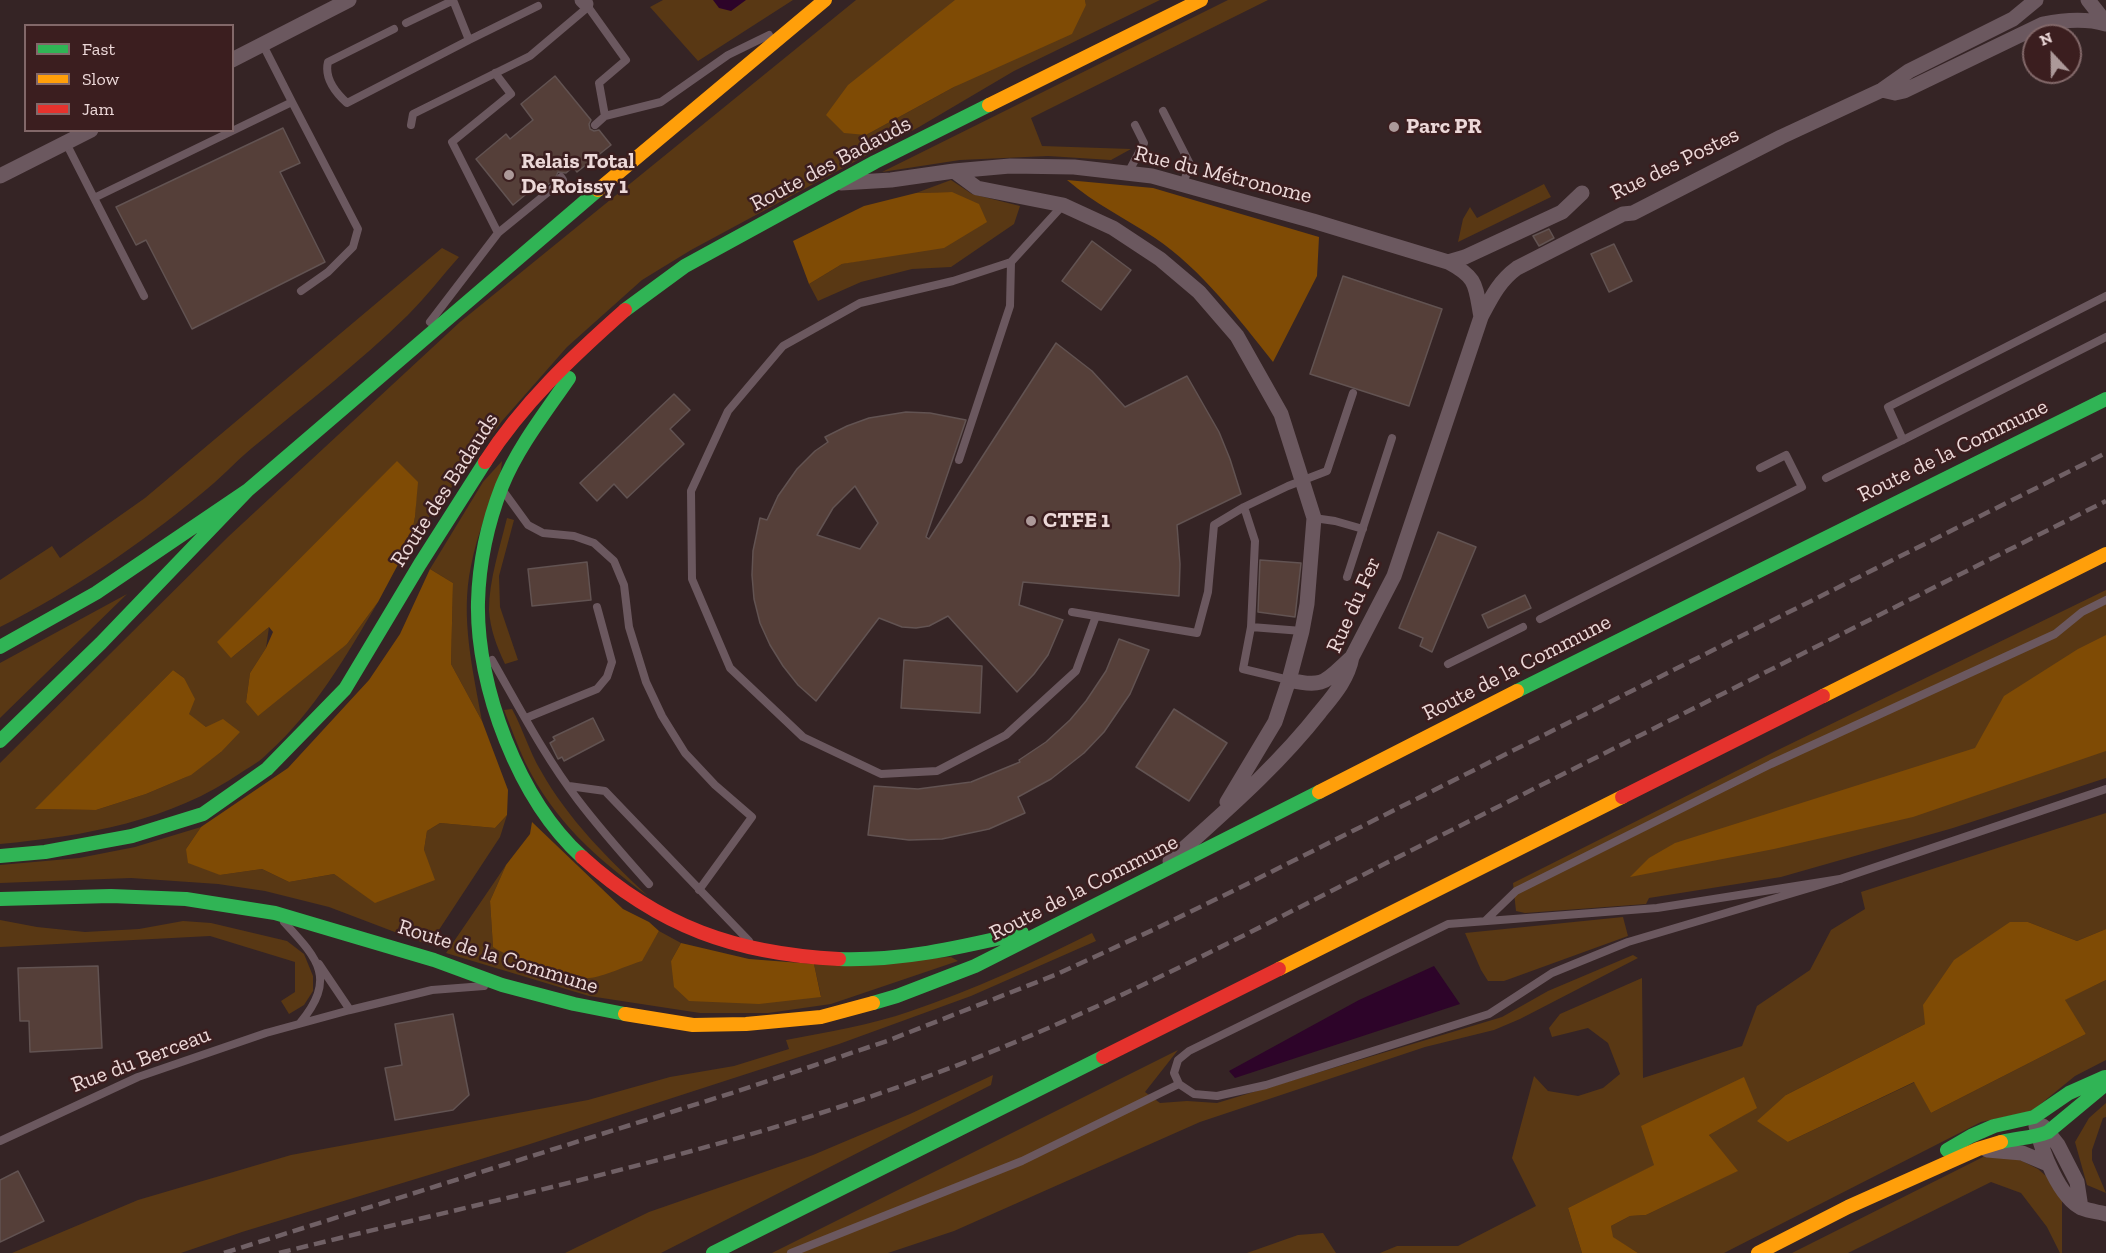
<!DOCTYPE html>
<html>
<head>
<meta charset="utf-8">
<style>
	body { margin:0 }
	#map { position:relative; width:2106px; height:1253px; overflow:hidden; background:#352425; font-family:"Zilla Slab",serif }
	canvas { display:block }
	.legend { position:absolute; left:24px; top:24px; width:210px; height:108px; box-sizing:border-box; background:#3b1e1f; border:2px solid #826869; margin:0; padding:8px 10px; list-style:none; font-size:18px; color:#ecd8d8 }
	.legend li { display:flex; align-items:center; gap:12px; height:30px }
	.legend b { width:30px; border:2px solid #826869 }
	.north { position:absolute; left:2022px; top:24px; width:60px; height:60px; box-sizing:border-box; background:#3b1e1f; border:2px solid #826869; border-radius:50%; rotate:338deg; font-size:16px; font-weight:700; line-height:24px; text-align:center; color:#ecd8d8 }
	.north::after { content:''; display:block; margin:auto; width:21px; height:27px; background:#ac9999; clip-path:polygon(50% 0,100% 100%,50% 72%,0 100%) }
</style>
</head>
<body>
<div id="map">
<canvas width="2106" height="1253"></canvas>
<ul class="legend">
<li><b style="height:8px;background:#30b455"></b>Fast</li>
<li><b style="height:8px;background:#ff9f0a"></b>Slow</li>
<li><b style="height:8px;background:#e5322d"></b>Jam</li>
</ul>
<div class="north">N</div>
</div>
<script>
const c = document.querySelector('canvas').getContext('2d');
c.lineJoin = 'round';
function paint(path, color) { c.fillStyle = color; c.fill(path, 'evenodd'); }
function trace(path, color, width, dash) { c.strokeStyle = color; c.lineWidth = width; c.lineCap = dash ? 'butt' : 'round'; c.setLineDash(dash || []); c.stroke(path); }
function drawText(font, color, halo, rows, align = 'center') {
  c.font = font + ' "Zilla Slab",serif'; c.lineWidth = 5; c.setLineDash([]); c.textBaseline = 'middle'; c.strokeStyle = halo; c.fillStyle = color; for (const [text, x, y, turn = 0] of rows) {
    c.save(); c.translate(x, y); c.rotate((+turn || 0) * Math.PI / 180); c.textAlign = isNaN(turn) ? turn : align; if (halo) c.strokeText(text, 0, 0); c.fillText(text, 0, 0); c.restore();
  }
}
paint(new Path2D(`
	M663,0H793L698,61L650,7Z
	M856,0H961L866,135L954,87L1086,5L1085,0H1160L1014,71L919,127L691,250L642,280L567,347L502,421L410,542L415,517L417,482L231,658L269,627L266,648L250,673L246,702L347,644L378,602C346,656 315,711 268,753C261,761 251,766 242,772C171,821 85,836 0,844V763L229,536L460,322ZM173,670L184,678L188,714L206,727L221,752L186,777L146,794L96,810L36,809Z
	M1228,0H1268L1031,118L1042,146L1131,149L1111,160L1048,156L960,160L882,172Z
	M951,180L972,194L1020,206L1014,224L951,267L912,269L861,282L818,301L809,284L842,264L878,257L952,192L916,193Z
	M1544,184L1551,197L1458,242L1463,219L1470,207L1477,218Z
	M442,248L459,257C442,276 426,297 408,315C359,363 304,405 252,448C234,463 219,480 201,494C139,545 72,591 0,627V580L52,546L60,558L145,498Z
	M502,461L501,470C491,501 477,534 471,566C460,617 473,671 482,721L451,664L453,583L430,569L483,482Z
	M507,518L514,520L499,576L500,607L518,660L505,664C497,647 490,629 489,610C489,580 500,547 507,518Z
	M2106,590V778L1953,828L1781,877L1649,898L1646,904L1525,913L1516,911L1513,883L1782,748Z
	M127,594L0,718V663Z
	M512,709C523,729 529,751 541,771C568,819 608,859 648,896C596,858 554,821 525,762C517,745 511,727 504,710Z
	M2106,813V929L2077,941L2028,922L1925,1024L1786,1095L1788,1142L1915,1082L1931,1113L2086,1034L2064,1000L2106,980V1060L2075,1076L2032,1111L1981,1122L1724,1253H1638L1612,1237L1611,1226L1630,1216L1646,1215L1737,1171L1709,1135L1756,1108L1655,1165L1568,1208L1582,1253H1380L1397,1246H1458L1536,1206L1512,1158L1534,1076L1548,1091L1578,1096L1603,1088L1620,1074L1608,1043L1588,1028L1552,1037L1549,1028L1560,1014L1642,978L1643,1078L1742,1046L1757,1006L1810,970L1831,930L1865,909L1861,892Z
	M507,815L500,837L429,945L329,907L265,891L218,884L131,878L0,883V865L79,858L135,847L201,827L186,849L220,875L262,869L289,882L334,874L375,902L424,850L427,831L440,823L495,828Z
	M506,865L490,901L493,947L641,961L659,931L681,943L671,961L821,996L814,964L951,957L958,961L831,1004L768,1013H700L589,996L446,953Z
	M1623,917L1628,936L1504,981H1488L1481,970L1465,933Z
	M0,920L37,927L85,932L139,929L183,921L211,923L287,941L304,954L313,976V991L304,1005L289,1014L281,1001L295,992V962L210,936L0,947Z
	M1092,933L1096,941L971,996L839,1044L527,1145L242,1232L181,1253H12L138,1200L291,1155L588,1100L670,1077L734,1066L789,1049L786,1040C828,1032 871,1025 911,1011C973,990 1034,962 1092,933Z
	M1633,955L1638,958L1520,1019L1494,1030L1425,1047L1200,1122L954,1231L888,1253H772L1178,1050L1145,1092L1160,1103L1187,1101L1217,1103L1502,1017L1548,991Z
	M993,1075L991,1085L661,1253H565L649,1212L813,1155L910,1114Z
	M2106,1103V1117L2103,1118L2092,1150V1160L2106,1193L2087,1185L2075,1142L2089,1118Z
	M1983,1157L2016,1158L2038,1169L2053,1182L2062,1200V1253H2060L2047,1227L2021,1193L1991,1182L1848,1253H1792Z
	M1323,1233L1336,1253H1247L1298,1235Z`), '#593814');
paint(new Path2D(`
	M955,0H1085L1086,5L1072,34L954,87L866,135L844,133L826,115L848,85Z
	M1067,180L1153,188L1319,237L1317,276L1273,362C1239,319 1201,269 1155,238C1125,218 1095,204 1067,180Z
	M952,192L979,204L987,222L944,248L842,264L809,284L793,241L864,206L916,193Z
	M397,461L418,482L415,517L410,542L378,602L347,644L258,716L246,702L250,673L266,648L273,632L269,627L231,658L217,642Z
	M430,569L453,583L451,664L482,721L508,790L507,815L495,828L440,823L427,831L424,850L435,880L375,903L334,874L289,882L262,869L220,875L188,863L186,849L201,827L288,768L369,680L400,634Z
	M2106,635V751L1913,817L1774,849L1630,877L1649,858L1675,843L1975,748L2004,696L2078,649Z
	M173,670L184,678L195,699L189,714L206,727L223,719L240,732L221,752L191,775L146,794L96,810L35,809Z
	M532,822L623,909L649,922L659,931L642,961C628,965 603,977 589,978C559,981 519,962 493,947L490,901L506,865L530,834Z
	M2010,922H2028L2077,941L2106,929V980L2065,1000L2086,1034L1931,1113L1914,1082L1788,1142L1757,1121L1786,1095L1925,1024L1923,1005L1954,960Z
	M681,943L749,959L814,964L821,997L759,1004L689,1001L674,987L671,961Z
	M1744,1077L1757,1108L1709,1135L1738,1171L1646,1215L1630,1216L1611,1226L1613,1237L1638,1253H1582L1568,1208L1654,1165L1641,1126Z`), '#7f4b05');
paint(new Path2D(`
	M713,0H746L731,11L719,8Z
	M1434,966L1460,1004L1235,1078L1229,1071L1359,1000Z`), '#2d0429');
const building = new Path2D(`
	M555,76L591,120L589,124L590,129L594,131L599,130L611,145L577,172L573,167L566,173L558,172L555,179L546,186L542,181L513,205L476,159L506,134L510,139L533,120L521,104Z
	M283,128L300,163L280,172L325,262L192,329L146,240L136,245L116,207Z
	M1549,229L1554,238L1539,246L1533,236Z
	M1092,241L1131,270L1101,310L1062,281Z
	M1614,244L1632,281L1609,292L1591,254Z
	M1343,276L1442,309L1409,406L1310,374Z
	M1056,343L1092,371L1125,407L1187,376L1219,432L1230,459L1241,494L1177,525L1180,564L1179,596L1023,582L1019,605L1063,620L1048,655L1034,674L1017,692L948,616L929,626L916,628L902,627L879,618L816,701L798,685L783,666L770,645L760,623L754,599L752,575L753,551L760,518L767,520L778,496L797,469L815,451L828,442L825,437L847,426L869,418L906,412L930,413L966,420L926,537L929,539ZM855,486L878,523L860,549L817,535L833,508Z
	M674,394L690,410L670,429L684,444L627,498L614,484L597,501L580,483Z
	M1438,532L1476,547L1432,652L1420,646L1423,638L1399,628Z
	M1260,560L1301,563L1295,617L1258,612Z
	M587,562L591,600L532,606L528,569Z
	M1525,595L1531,608L1488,628L1482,615Z
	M1119,639L1149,650L1130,694L1104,732L1084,753L1051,779L1018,797L1025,813L989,829L942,839L909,840L868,835L874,786L918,789L971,782L1020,762L1019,760L1046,742L1070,720L1086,701L1106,671Z
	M904,660L982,666L980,713L901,708Z
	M1174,709L1227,743L1189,801L1136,767Z
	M593,718L604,740L564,761L562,757L558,759L550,743L555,740L553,737Z
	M98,966L102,1048L30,1052L29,1021H20L18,968Z
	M453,1014L469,1095L453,1110L395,1120L385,1068L402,1065L395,1024Z
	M18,1171L44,1221L0,1242V1180Z`);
paint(building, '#553f39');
trace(building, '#625352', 1.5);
trace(new Path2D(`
	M586,4L626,60L599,83L605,116
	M406,23L452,1
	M394,29L328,62C324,78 336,93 347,103L469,40L453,0
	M469,40L538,6
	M263,45L292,102
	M495,73L511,94L452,142L498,233
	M1163,111L1190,164L1183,184
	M411,125L413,114L530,56L588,7
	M595,125L605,116L661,102L728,55L769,35
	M66,143L144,296
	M1128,173L1144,143L1135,125
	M94,198L292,102L358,229L353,247L328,272L301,291
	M1063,205L1011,262L953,281L860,303L783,346L728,411L691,491L692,579L730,668L803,737L881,774L937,771L1006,735L1076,671L1096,616
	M2106,296L1888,407L1903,440L2106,337
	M430,322L498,233L563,180L561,177
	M959,460L1010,306L1011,262
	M1826,478L1903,440
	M504,492L528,525L543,533L574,536L594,543L614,561L624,585L629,627L646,682L662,716L685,753L715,785L752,817L699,890
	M1244,507L1255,541L1251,627L1243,669L1289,680
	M1314,518L1335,521L1363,529
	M1347,577L1392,438
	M1072,612L1197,633L1208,592L1214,525L1244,507L1288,486L1327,471L1353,393
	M1540,619L1802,487L1786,455L1760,468
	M1251,627L1302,631
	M492,660C519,707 545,757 578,800C600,829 625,857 649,884
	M1448,664L1523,627
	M526,718L597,689L607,677L612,662L597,607
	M569,786L605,791L749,941
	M1840,879L1657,908L1448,924L1189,1051L1178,1060L1174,1073L1179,1084L1194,1094L1217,1096L1266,1085L1489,1014L1552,973L1628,942L1840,879L2106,789
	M1485,921L1516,891L1771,764L2055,634L2082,612L2106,600
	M284,922C318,959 337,978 300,1023
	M319,964L350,1010
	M0,1141L138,1077L266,1033L350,1010L432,990L484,986
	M791,1253L1022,1161L1179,1084`), '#6b585f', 8);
trace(new Path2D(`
	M582,0L586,4
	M2088,0L2106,23
	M232,60L349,0
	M1882,90L1895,93L1904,91L2043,24C2063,20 2086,18 2106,24
	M954,171L977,188L1063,205L1113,228L1160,259L1199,292L1237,336L1281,414L1314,518L1307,604L1302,631L1289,680L1275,722L1227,802
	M0,176L91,130
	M841,183L891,180L954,171L1010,166L1074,167L1152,176L1313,221L1448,262C1478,278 1475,285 1481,317
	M1448,262L1465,257L1562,212L1582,193
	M1289,680C1326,689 1326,680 1352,657
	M1170,861C1223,813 1276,768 1320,712C1334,695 1348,679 1352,657L1394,576L1481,317C1491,298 1499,281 1517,268L1623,214L1633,213L1781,137L1882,90L1909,71L2013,19L2036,0
	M2036,1126C2041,1149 2059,1198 2082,1208C2089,1211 2099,1212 2106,1214
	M2043,1126L2058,1145L2077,1182L2081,1208
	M1987,1150L2022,1153L2048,1164`), '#6b585f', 15);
trace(new Path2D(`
	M625,310L685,266L875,162L989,105
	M569,378C545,413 518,447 502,486C488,522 479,564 478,602C476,687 519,800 582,857
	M0,647L96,593L248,490
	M1517,691L2106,399
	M0,741L101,643L248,490L598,190
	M0,856L45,852L132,836L203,814L267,769L345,689L420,564L485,462
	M0,899L111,896L186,899L275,913L434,960L502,985L574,1004L625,1014
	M839,959C903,961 961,947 1022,933
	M873,1003L897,996L975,966L1319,792
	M2001,1142C2017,1138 2033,1138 2048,1132L2106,1084
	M1947,1150L1971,1136L1994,1126L2034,1117L2069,1093L2105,1077
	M713,1253L1103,1057`), '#30b455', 14);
trace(new Path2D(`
	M989,105L1201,0
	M598,190L825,0
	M1823,696L2106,554
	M1319,792L1517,691
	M1279,969L1622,797
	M625,1014L693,1025L746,1024L821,1017L873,1003
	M1758,1253L1848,1207L1978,1149L2001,1142`), '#ff9f0a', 14);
trace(new Path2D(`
	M485,462C522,404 573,356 625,310
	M1622,797L1823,696
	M582,857C659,927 737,954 839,959
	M1103,1057L1279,969`), '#e5322d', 14);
trace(new Path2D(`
	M224,1253L735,1092L887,1041L1055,975L1155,929L1239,888L2106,453
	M279,1253C495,1199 714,1155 923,1078C1095,1016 1257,928 1420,846C1649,731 1877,616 2106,501`), '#706065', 4.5, [12, 6]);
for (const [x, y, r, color] of [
	[1394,127,6,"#ac9999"],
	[509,175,6,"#ac9999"],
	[1031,521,6,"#ac9999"]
]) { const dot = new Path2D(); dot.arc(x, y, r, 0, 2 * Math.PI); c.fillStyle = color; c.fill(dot); trace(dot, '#3b1e1f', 2); }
drawText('bold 22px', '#ecd8d8', '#3b1e1f', [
	["Parc PR",1406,127],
	["Relais Total",521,162],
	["De Roissy 1",521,187],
	["CTFE 1",1043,521]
], 'left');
drawText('22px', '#ecd8d8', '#3b1e1f', [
	["Route des Badauds",831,164,-28],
	["Rue des Postes",1675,164,-26],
	["Rue du Métronome",1223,175,14],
	["Route de la Commune",1953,451,-26],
	["Route des Badauds",445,490,-57],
	["Rue du Fer",1354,605,-66],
	["Route de la Commune",1517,668,-27],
	["Route de la Commune",1084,888,-27],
	["Route de la Commune",498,957,17],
	["Rue du Berceau",141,1060,-21]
]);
</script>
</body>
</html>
